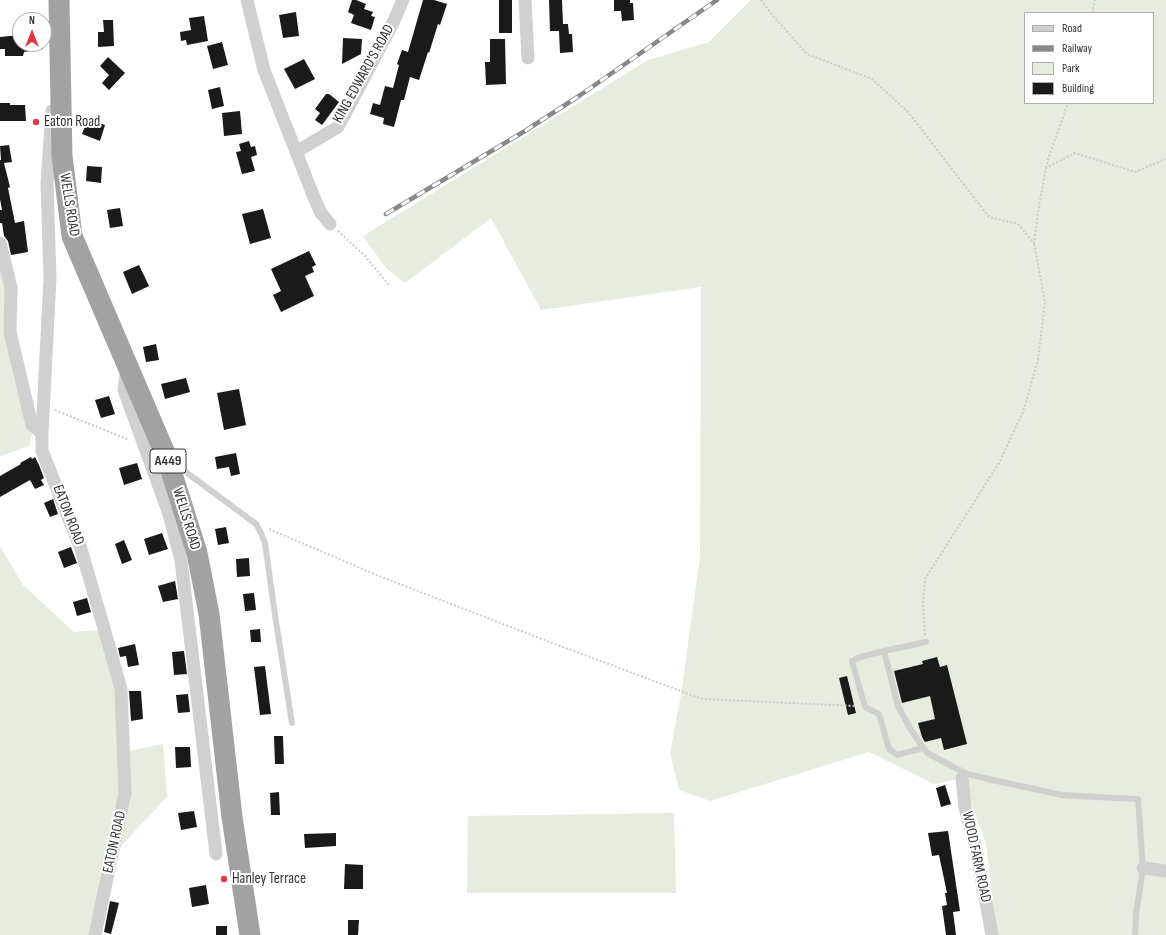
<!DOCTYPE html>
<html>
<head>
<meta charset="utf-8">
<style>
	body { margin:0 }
	#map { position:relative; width:1166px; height:935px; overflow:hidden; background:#fff; font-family:"Sofia Sans Condensed",sans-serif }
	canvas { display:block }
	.legend { position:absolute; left:1024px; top:12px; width:130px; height:92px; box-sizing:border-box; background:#fff; border:1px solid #adadad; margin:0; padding:5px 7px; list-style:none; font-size:12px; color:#333 }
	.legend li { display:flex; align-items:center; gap:8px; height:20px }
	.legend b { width:20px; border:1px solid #adadad }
	.north { position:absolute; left:12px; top:12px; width:40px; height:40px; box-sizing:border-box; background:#fff; border:1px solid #adadad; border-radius:50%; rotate:0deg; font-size:11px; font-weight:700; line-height:16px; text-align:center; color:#333 }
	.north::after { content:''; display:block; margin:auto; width:14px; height:18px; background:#e63946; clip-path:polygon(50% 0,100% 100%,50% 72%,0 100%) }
</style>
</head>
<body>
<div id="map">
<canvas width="1166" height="935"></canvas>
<ul class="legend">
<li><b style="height:5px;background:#d0d0d0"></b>Road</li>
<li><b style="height:5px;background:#888"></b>Railway</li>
<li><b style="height:11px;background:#e6ecdf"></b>Park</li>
<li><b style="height:11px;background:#1a1a1a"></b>Building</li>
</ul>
<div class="north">N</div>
</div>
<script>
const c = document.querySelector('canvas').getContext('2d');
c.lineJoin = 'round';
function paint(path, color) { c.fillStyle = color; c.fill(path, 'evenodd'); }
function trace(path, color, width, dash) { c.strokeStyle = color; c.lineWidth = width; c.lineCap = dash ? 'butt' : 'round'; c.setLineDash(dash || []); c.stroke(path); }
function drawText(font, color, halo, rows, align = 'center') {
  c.font = font + ' "Sofia Sans Condensed",sans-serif'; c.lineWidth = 4; c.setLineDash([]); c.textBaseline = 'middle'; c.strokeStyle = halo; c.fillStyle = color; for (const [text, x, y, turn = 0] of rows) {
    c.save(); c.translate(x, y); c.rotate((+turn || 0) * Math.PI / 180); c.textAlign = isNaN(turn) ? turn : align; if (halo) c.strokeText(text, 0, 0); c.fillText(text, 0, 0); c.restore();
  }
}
paint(new Path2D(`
	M751,0H1166V935H996L986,843L962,778L934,784L869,752L710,801L679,790L670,753L681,695L700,557L701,287L541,310L491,218L405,283L386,268L363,236L648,60L709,42ZM1025,13H1153V103H1025Z
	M0,259L36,418L29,446L0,456Z
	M0,546L23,585L74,632L110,629L129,751L163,744L167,797L122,845L89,931L92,935H0Z
	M674,813L676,893H467L468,816Z`), '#e6ecdf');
paint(new Path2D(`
	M352,0H356L366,4L364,9L373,12L371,16L375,17L371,30L351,23L354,15L348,12Z
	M423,0H434L447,4L440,25L438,24L429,53L428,52L419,80L410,77L404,100H401L394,127L383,124L384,118L370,114L373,103L380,105L385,86L393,88L399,65L397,64L402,50L408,52Z
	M499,0H512V33H499Z
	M549,0H562L563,24H568L569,34H572L573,52L560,53L559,31H550Z
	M614,0H630V3H633L634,20L622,21L621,11H614Z
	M296,12L299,36L283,38L279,15Z
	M204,16L208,41L187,45L186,40L181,41L180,32L191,30L189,18Z
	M103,20H113L114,46L98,47V32H104Z
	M20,35V44H42L43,49L24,52L23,56H5V49H0V37Z
	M343,38L362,39L361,54L342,64Z
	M490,39H505L506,84L486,85L485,62H490Z
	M222,42L228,65L213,69L207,46Z
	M108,57L125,73L109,90L102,83L109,75L100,66Z
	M304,59L315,79L295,89L284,69Z
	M220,87L224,106L212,109L208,90Z
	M326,94H329L339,102L322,125L315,120L320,113L315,109Z
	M0,103H10V105H25L26,121H0Z
	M240,111L242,134L224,136L222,113Z
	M88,119L105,125L100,141L82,134Z
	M249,141L251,147L255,146L257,155L251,157L255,171L242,174L236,152L241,151L239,144Z
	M9,145L12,162L4,163L10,187L8,188L15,223L24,221L28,252L11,255L8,241L4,236L2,223H0V210H2L0,199V160H1L0,146Z
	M87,166L102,167L101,183L86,181Z
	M120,208L123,226L110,228L107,210Z
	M263,209L271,238L250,244L242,214Z
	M309,251L316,265L312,267L314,272L305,276L314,296L281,312L273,295L281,291L271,269Z
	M139,265L149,286L132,294L123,272Z
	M156,344L159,360L146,362L143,347Z
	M186,378L190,392L165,399L161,384Z
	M239,389L246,425L224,430L217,393Z
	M109,396L115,414L101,418L95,400Z
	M236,453L240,474L231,476L229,467L217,469L215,457Z
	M31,457L32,459L35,457L39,465L44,478L41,480L44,485L35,489L30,480L0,497V476L21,464L20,463Z
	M137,463L142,479L124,485L119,468Z
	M53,499L58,514L50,517L44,503Z
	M226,527L229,543L218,545L215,529Z
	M162,533L168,549L149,555L144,539Z
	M124,540L132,560L122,564L115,544Z
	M71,547L77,563L64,568L58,552Z
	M249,558L250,576L237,577L236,559Z
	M175,581L178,599L163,602L158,586Z
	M254,593L256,610L245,611L243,594Z
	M87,598L91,612L77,616L73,602Z
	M260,629L261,642H251L250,630Z
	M135,644L139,665L128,667L126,656L120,657L118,648Z
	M184,651L187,674L174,675L172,652Z
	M937,657L940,667L947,665L967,744L944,750L941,738L925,742L922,737L918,723L935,719L930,696L902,703L894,671L923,664L922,661Z
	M265,666L271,714L260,715L254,667Z
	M847,676L856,713L848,715L839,678Z
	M129,691H141L143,719L131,721Z
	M188,694L190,712L178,713L176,695Z
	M274,736H283L284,764H275Z
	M175,747H190L191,767L176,768Z
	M945,785L951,804L941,807L936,788Z
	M279,792L280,815H271L270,793Z
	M194,811L197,827L181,830L178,813Z
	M948,831L960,911L953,912L956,935H946L942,906L947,905L945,893H947L939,855L932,856L928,833Z
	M336,833V846L305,848L304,834Z
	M345,864L363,865V889H344Z
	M206,885L209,904L192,907L189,888Z
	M110,901L119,903L111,934L104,932Z
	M348,920H359L358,935H348Z
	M216,926H227V935H216Z`), '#1a1a1a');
trace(new Path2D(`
	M761,0L775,18L807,54L872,79L908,112L989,217L1018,224L1034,243L1038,212L1046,168L1075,153L1135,172L1166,159
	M1092,13L1095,0
	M1046,168L1048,159L1068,103
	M338,231L365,256L389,285
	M55,410L129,440
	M269,529L379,576L547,641L702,699L856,706
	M925,635L923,604L925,579L999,463L1023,412L1038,360L1045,302L1034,243`), '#cdcdcd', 2, [2, 2]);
trace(new Path2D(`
	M175,464L256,524L261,533L265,543L275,615L292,723
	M926,642L884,651L898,706L911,730L927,753L967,774L997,781L1062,795L1097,797L1138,799L1143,868L1136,914L1135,935
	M884,651L860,657L852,661L865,707L879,714L889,749L897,755L923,748`), '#d0d0d0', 6);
trace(new Path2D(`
	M247,0L264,70L313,195L321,213L330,224
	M525,0L528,58
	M52,111L47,183L50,278L42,433V451L81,549L108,642L121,689L125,793L95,935
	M296,152L338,127L392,25L403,0
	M0,243L11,287L10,332L32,425L42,433
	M127,368L124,390L169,514L181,560L216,854
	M962,778L965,808L975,844L992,935
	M1143,868L1166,871`), '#d0d0d0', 13);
trace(new Path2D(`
	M59,0L62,156L72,236L167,458L197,553L209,614L232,817L250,935`), '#a2a2a2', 21);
const rail = new Path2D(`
	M386,214L525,131L579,96L717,0`);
trace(rail, '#888', 4.5);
trace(rail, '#fff', 3, [9]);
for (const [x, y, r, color] of [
	[36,122,4,"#e63946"],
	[224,879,4,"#e63946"]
]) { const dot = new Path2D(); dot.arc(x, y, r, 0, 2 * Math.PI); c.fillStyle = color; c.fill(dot); trace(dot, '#fff', 1.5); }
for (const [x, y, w] of [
	[168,461,36]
]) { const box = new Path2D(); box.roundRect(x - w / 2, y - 12, w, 24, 3); c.fillStyle = '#fff'; c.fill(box); trace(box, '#333', 1); }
drawText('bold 14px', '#333', null, [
	["A449",168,461]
]);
drawText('15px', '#333', '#fff', [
	["KING EDWARD'S ROAD",364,74,-61],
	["WELLS ROAD",69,205,81],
	["EATON ROAD",68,515,69],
	["WELLS ROAD",186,519,73],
	["EATON ROAD",115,842,-78],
	["WOOD FARM ROAD",976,857,78]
]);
drawText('15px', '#333', '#fff', [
	["Eaton Road",44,122],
	["Hanley Terrace",232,879]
], 'left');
</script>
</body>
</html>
